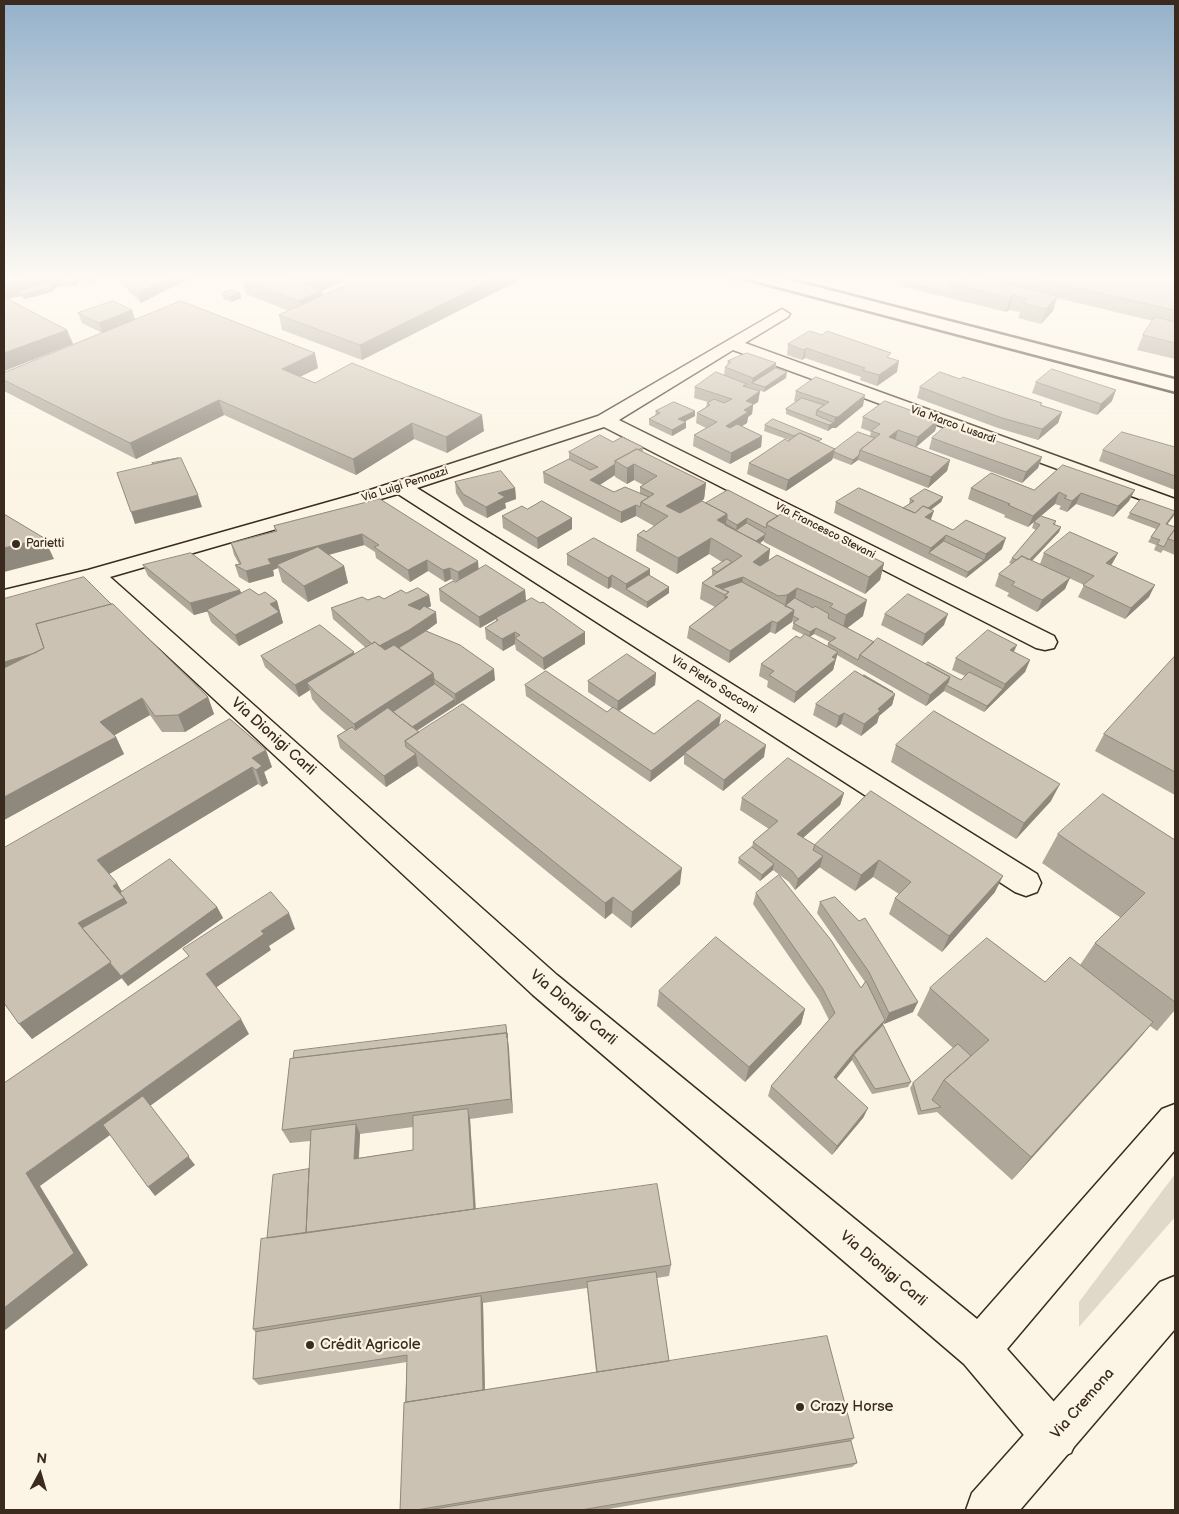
<!DOCTYPE html>
<html>
<head>
<meta charset="utf-8">
<style>
	body { margin:0 }
	#map { position:relative; width:1179px; height:1514px; overflow:hidden; background:#fcf5e5; font-family:"Balsamiq Sans",sans-serif }
	canvas { display:block }
	.frame { position:absolute; inset:0; border:5px solid #3b2a1e; pointer-events:none }
	.north { position:absolute; left:15px; top:1449px; width:50px; height:50px; -webkit-text-stroke:4px #fcf5e5; paint-order:stroke; rotate:6deg; font-size:14px; font-weight:700; line-height:20px; text-align:center; color:#3b2a1e }
	.north::after { content:''; display:block; margin:auto; width:18px; height:22px; background:#3b2a1e; clip-path:polygon(50% 0,100% 100%,50% 72%,0 100%) }
</style>
</head>
<body>
<div id="map">
<canvas width="1179" height="1514"></canvas>
<div class="frame"></div>
<div class="north">N</div>
</div>
<script>
const c = document.querySelector('canvas').getContext('2d');
c.lineJoin = 'round';
function paint(path, color) { c.fillStyle = color; c.fill(path, 'evenodd'); }
function trace(path, color, width, dash) { c.strokeStyle = color; c.lineWidth = width; c.lineCap = dash ? 'butt' : 'round'; c.setLineDash(dash || []); c.stroke(path); }
function drawText(font, color, halo, rows, align = 'center') {
  c.font = font + ' "Balsamiq Sans",sans-serif'; c.lineWidth = 4.5; c.setLineDash([]); c.textBaseline = 'middle'; c.strokeStyle = halo; c.fillStyle = color; for (const [text, x, y, turn = 0] of rows) {
    c.save(); c.translate(x, y); c.rotate((+turn || 0) * Math.PI / 180); c.textAlign = isNaN(turn) ? turn : align; if (halo) c.strokeText(text, 0, 0); c.fillText(text, 0, 0); c.restore();
  }
}
paint(new Path2D(`
	M1175,1174V1217L1079,1327V1302Z`), '#e0d8c8');
const minor = new Path2D(`
	M782,309L790,314L788,317L745,343L1175,499V512L733,350L619,420L1054,636L1057,642L1054,648L1045,650L1036,648L604,427L417,488L1037,874L1041,883L1037,892L1026,896L1015,892L398,494L110,577L557,975L977,1319L1162,1109L1175,1104V1150L1007,1349L1071,1421L1078,1437L1071,1453L1055,1460L1039,1453L964,1364L533,995L89,583L4,604V590L88,570L367,491L598,416Z`);
const major = new Path2D(`
	M1175,1276V1329L1020,1510H966L972,1493L1160,1282Z`);
trace(minor, '#3b2a1e', 3);
trace(major, '#3b2a1e', 3);
paint(minor, '#fcf5e5');
paint(major, '#fcf5e5');
trace(new Path2D(`
	M718,276L737,280
	M731,276L1175,393
	M780,276L1175,378`), '#3b2a1e', 2.5);
paint(new Path2D(`
	M4,276H101L97,281L92,282L82,280H80L75,286L59,287L58,286L51,292L25,299L20,296L7,299L67,330L73,344L4,371Z
	M112,276H198L178,284L141,303L114,276Z
	M253,276H355L322,290L323,295L367,276H527L362,360L282,330L279,315L289,311L246,294L242,280Z
	M963,276H1175V359L1137,350L1143,335L1153,321L1057,298L1053,311L1041,324L1018,318L1020,312L1009,310L1006,312L900,286L901,281L956,278L968,280L971,277Z
	M240,293L241,298L232,302L224,299L222,294Z
	M132,310L135,319L318,368L300,377L315,383L484,431L447,453L414,439L356,475L224,415L136,459L4,391V373L102,333L82,323L78,313Z
	M788,344L890,358L897,372L877,386L860,380L861,377L805,358L802,360L787,355Z
	M728,361L776,363V368L786,378L764,392L751,388L760,391L758,402L753,405L752,414L748,417L747,423L742,426L762,436L761,447L730,464L693,446L694,435L706,428L696,423L697,413L706,407L707,403L708,402L694,398L695,387L724,375L725,367L727,365Z
	M1036,382L1112,401L1097,415L1032,393Z
	M920,387L1042,403L1041,405L1062,412L1058,423L1038,440L998,428L917,398Z
	M796,391L863,406L836,428H832L828,431L786,414V409L796,402L794,401Z
	M656,411H695V416L684,422H686V428L672,436L649,425V419L655,416Z
	M863,417L938,420L935,431L916,447L950,460L947,471L928,488L858,460L851,465L833,458L832,460L786,491L747,474L749,463L789,440L764,431L765,425L822,443L834,450L870,436L871,432L861,428Z
	M932,438L1042,457L1038,468L1022,483L929,449Z
	M613,442L643,447V452L706,483L704,499L702,501L706,503L778,516L884,563L880,580L865,594L764,542V540L760,543L770,549L768,561L863,616L847,628L874,642L926,664L961,680L965,676L952,670L956,658L1014,652L1030,660L1025,672L984,712L944,691L926,706L837,655L833,670L794,703L767,687L768,681L759,676L761,664L804,635L792,629L794,622L792,621L775,634L770,632L729,663L687,638L689,627L715,607L700,599L702,583L712,575V569L722,562L709,554L677,574L636,551L637,535L646,532L654,526L636,516L621,523L544,483L543,472L569,459V452ZM615,475V477L627,484L634,480L643,485L640,487V493L614,492L600,485ZM814,634L830,642L828,643L827,647L810,637Z
	M1175,447V490L1099,461L1103,450Z
	M1063,465L1129,501L1113,517L1076,504L1067,512L1059,509L1061,506L1055,504L1028,527L1004,517L1005,515L968,499L971,488L1034,490Z
	M455,482L515,488L516,499L505,503L506,508L487,518L464,506L456,493Z
	M943,497L941,502L931,510V520L953,530L1002,549L966,578L834,513L836,502L903,508L909,504L910,499Z
	M380,499L479,570L525,590L526,601L585,644L544,670L516,650L515,644L503,651L486,639L485,628L496,621V619L480,628L440,601L439,589L456,582L451,579L445,582L428,571L410,582L376,558L375,552L364,545L329,555L344,566L348,583L308,602L282,582L278,568L273,570L274,576L249,583L239,577L235,565L239,564L234,555L231,543L275,531L274,526Z
	M527,509L572,518V529L538,549L503,528L502,516Z
	M1175,511V513L1173,517L1167,524L1175,527V555L1163,550L1161,553L1154,550L1156,545L1148,542L1151,537L1156,529L1127,518L1130,513Z
	M1056,521L1055,525L1061,527L1059,532L1032,561L1040,564L1044,553H1118L1111,565L1149,597L1125,619L1078,597L1084,585L1069,578L1065,589L1037,612L1007,596L1009,593L995,586L999,574L1012,564L1009,563L1012,558L1036,530L1032,528L1034,522Z
	M567,554L650,569V576L669,587V593L647,608L611,587L608,589L567,565Z
	M143,565L240,590L241,593L259,595L277,601L283,623L239,646L211,622L207,611L194,615L148,576Z
	M406,593L429,595L431,606L428,608L437,623L426,631L495,680L417,731L680,884L631,928L612,913L605,919L418,766L386,787L340,748L337,736L346,731L321,710L312,699L310,690L299,697L265,667L261,656L355,654L366,648L333,619L331,608L368,600L384,599Z
	M111,604L208,697L214,714L185,732H162L150,715L114,735L116,737L124,754L4,820Z
	M885,614L944,625L922,646L881,625Z
	M1175,656V795L1095,751L1104,734Z
	M656,673L655,685L619,711L654,734L720,725L764,757L723,791L684,764V755L650,782L526,696L525,685L607,712L612,708L588,692V681Z
	M895,694L892,705L879,716L877,723L861,736L841,724L836,728L813,715L816,704Z
	M230,719L272,767L264,772L268,783L262,787L258,784L109,874L122,891L217,907L223,918L128,986L121,978L32,1039L4,1003Z
	M896,745L1051,801L1016,839L891,762Z
	M871,791L995,892L942,952L889,914L895,898L899,894L873,877L855,891L819,867L795,890L789,882L773,870L760,881L738,863L739,858L752,847L753,842L769,829L740,810L742,798L844,793L840,805L803,838L815,845Z
	M1058,834L1175,840V1010L1157,1031L1150,1026L1131,1048L1012,1180L937,1112L918,1115L910,1088L913,1083L953,1048L917,1015L930,988L1045,982L1080,965L1095,943L1121,918L1042,863Z
	M756,893L861,988L865,982L817,913L820,902L913,1012L884,1024V1022L883,1025L911,1082L908,1087L872,1094L852,1060L836,1079L868,1108L863,1118L832,1155L768,1096L771,1086L829,1020L819,1000L753,904Z
	M659,991L805,1009L801,1024L745,1082L657,1006Z
	M506,1025L513,1113L470,1119L476,1209L671,1265L669,1276L657,1278L669,1361L854,1438L851,1441L857,1463L852,1467L603,1510H400L407,1362L259,1385L253,1379L256,1333L253,1329L267,1238L309,1169L310,1141L290,1143L282,1130ZM413,1127V1150L359,1158L360,1134ZM587,1288L596,1372L485,1390L483,1303Z`), '#afa79a');
paint(new Path2D(`
	M37,276H80L82,280H80L75,286L73,281L57,282L58,286L51,292L25,299L23,294L18,291L20,296L4,300V284Z
	M83,276H101L97,281L92,282L91,277Z
	M174,276H198L178,284L141,303L138,293Z
	M321,276H355L318,293L322,290L325,305L302,315L299,301L313,295L310,280Z
	M499,276H527L362,360L360,345Z
	M240,293L241,298L232,302L230,297Z
	M1013,295L1009,310L1006,312L1010,298Z
	M1057,296L1053,311L1041,324L1046,309Z
	M132,310L135,320L102,333L99,323Z
	M67,330L73,344L4,371V353Z
	M806,348L805,358L802,360L804,350Z
	M315,353L318,368L285,384L282,369Z
	M899,361L897,372L877,386L879,375Z
	M776,363L775,374L752,383L753,378Z
	M787,372L786,378L764,392L765,387Z
	M1116,390L1112,401L1097,415L1101,404Z
	M760,391L758,402L753,405L752,414L748,417L747,423L724,437L726,426L746,401Z
	M865,395L863,406L836,428H832L828,431L829,425L834,423L835,417Z
	M219,400L224,415L136,459L130,443Z
	M695,411V416L678,425V419Z
	M1062,412L1058,423L1038,440L1042,429Z
	M482,415L484,431L447,453L446,437Z
	M938,420L935,431L915,448L918,437Z
	M686,422V428L672,436V430Z
	M412,423L414,439L356,475L353,459Z
	M898,430L895,441L889,437Z
	M762,436L761,447L730,464L731,453Z
	M835,449L832,460L786,491L788,480Z
	M859,455L858,460L851,465L853,460Z
	M1042,457L1038,468L1022,483L1026,472Z
	M950,460L947,471L928,488L931,477Z
	M615,464V475L590,491V480Z
	M634,464V480L627,484V468Z
	M706,483L704,499L668,521V516L666,506Z
	M515,488L516,499L505,503L506,508L487,518L486,507L498,493Z
	M1135,490L1129,501L1113,517L1118,506Z
	M1059,492L1055,504L1028,527L1033,516Z
	M1081,493L1076,504L1067,512L1072,501Z
	M198,495L202,507L135,524L131,512Z
	M943,497L941,502L911,524L913,519Z
	M636,505V516L621,523V512Z
	M934,511L930,522L925,517Z
	M1175,512L1173,517L1163,530L1166,524Z
	M727,514L725,530L717,520Z
	M572,518V529L538,549L537,538Z
	M747,518L746,529L735,536L737,525Z
	M1061,527L1059,532L1024,569L1026,564Z
	M362,534L364,545L280,568L277,565L278,568L273,570L274,576L249,583L246,571L268,559Z
	M765,534L764,540L746,554L747,548Z
	M946,535L942,547L929,553L931,548Z
	M44,538L54,559L4,572V548Z
	M711,538L709,554L677,574L678,558Z
	M1006,538L1002,549L966,578L968,572L984,560L986,554Z
	M770,549L768,566L752,573L753,562Z
	M1118,553L1112,564L1101,574L1106,563Z
	M427,560L428,571L410,582L408,570Z
	M478,561L479,573L459,584L458,572Z
	M884,563L880,580L865,594L869,577Z
	M344,566L348,583L308,602L304,586Z
	M450,568L451,579L445,582L443,570Z
	M650,569V580L626,589V584Z
	M612,575L611,587L608,589V578Z
	M743,577L741,594L723,611L725,595L715,586Z
	M1070,578L1065,589L1037,612L1042,600Z
	M1155,585L1149,597L1125,619L1131,608Z
	M669,587V593L647,608V602Z
	M797,588L794,604L784,612L787,595Z
	M240,590L244,602L194,615L190,603Z
	M525,590L526,602L480,628L479,617Z
	M429,595L431,606L410,617L408,605Z
	M867,600L863,616L842,632L846,615Z
	M277,601L283,623L239,646L235,635L270,604Z
	M115,609L4,690V662Z
	M794,610L792,622L775,634L777,623Z
	M436,612L437,623L411,642L378,659L376,648Z
	M948,614L944,625L922,646L925,634Z
	M772,621L770,632L729,663L730,651Z
	M816,628L814,634L809,637L810,632Z
	M515,632V644L503,651L502,639Z
	M585,632V644L544,670L543,658Z
	M1017,645L1012,656L1010,650Z
	M354,652L357,664L307,683L310,690L299,697L295,685Z
	M838,652L833,670L794,703L796,692Z
	M1030,660L1025,672L984,712L987,706L1003,689L1005,684Z
	M494,669L495,680L456,705L455,694Z
	M433,673L436,690L358,741L354,724Z
	M656,673L655,685L617,712L618,701Z
	M950,677L947,685H946L944,691L926,706L930,695Z
	M895,694L892,705L879,716L877,723L861,736L864,724L878,709Z
	M208,697L214,714L185,732L178,715Z
	M142,698L150,715L108,739L100,722Z
	M455,699L456,705L410,735L409,729Z
	M844,713L841,724L836,728L839,716Z
	M721,715L719,726L685,753L684,755L650,782L651,771Z
	M116,737L124,754L4,820V797Z
	M766,745L764,757L723,791L724,780Z
	M266,750L272,767L264,772L268,783L262,787L252,758Z
	M416,754L418,766L386,787L384,776Z
	M252,767L258,784L106,876L97,860Z
	M1060,784L1051,801L1016,839L1024,823Z
	M844,793L840,805L795,845L797,834Z
	M823,856L820,867L795,890L798,879Z
	M879,860L873,877L855,891L861,875Z
	M774,864L773,870L760,881L762,875Z
	M682,868L680,884L631,928L632,912Z
	M1003,876L995,892L942,952L949,936Z
	M117,883L134,914L90,938L78,923Z
	M613,897L612,913L605,919V903Z
	M217,907L223,918L128,986L121,976Z
	M289,913L295,929L269,946L271,950L214,989L206,974L261,931Z
	M111,962L122,978L32,1039L19,1024Z
	M918,1002L913,1012L884,1024L889,1013Z
	M805,1009L801,1024L745,1082L749,1067Z
	M241,1019L249,1034L150,1106L195,1165L155,1196L148,1187L150,1106L40,1186L88,1265L4,1331V1308L26,1173Z
	M885,1020L880,1030L854,1055L852,1060L830,1087L834,1077L856,1050Z
	M1153,1022L1131,1048L1012,1180L1031,1157Z
	M506,1025L509,1048L513,1113L511,1099Z
	M868,1108L863,1118L832,1155L837,1146Z
	M468,1109L470,1119L476,1221L474,1213Z
	M356,1124L360,1134L358,1168L354,1159Z
	M481,1296L483,1303L485,1400L483,1394Z`), '#8f887d');
const building = new Path2D(`
	M4,276H37L4,284Z
	M78,276L73,281L57,282V281Z
	M83,276H95L91,277Z
	M120,276H174L138,293Z
	M175,276H187L177,280Z
	M253,276H280L322,290L299,301L242,280Z
	M296,276H321L310,280Z
	M367,276H499L360,345L279,315Z
	M907,276H947L956,278L951,283L949,293L901,281Z
	M973,276L1057,296L1046,309L1023,303L1027,299L1013,295L1010,298L951,283L957,277L968,280Z
	M1026,276H1175V310Z
	M56,281L49,288L23,294L18,291Z
	M231,290L240,293L230,297L222,294Z
	M4,297L67,330L4,353Z
	M113,301L132,310L99,323L78,313Z
	M181,301L315,353L282,369L315,383L352,363L482,415L446,437L412,423L353,459L219,400L130,443L4,380V373Z
	M1155,317L1175,322V343L1143,335Z
	M810,331L822,335L827,331L891,353L887,357L899,361L879,375L862,370L865,368L806,348L804,350L788,344Z
	M747,353L776,363L753,378L725,367L731,362L728,361Z
	M776,368L787,372L765,387L752,383Z
	M1052,369L1116,390L1101,404L1036,382Z
	M716,372L747,384L743,386L760,391L746,401L754,404L744,410L748,412L726,426L730,428L737,424L762,436L731,453L694,435L717,422L697,413L710,405L707,403L714,399L724,403L732,399L695,387Z
	M940,372L960,379L963,377L1042,403L1040,405L1062,412L1042,429L1002,418L920,387Z
	M816,377L865,395L838,417H835L817,410L829,402L796,391Z
	M802,398L824,405L817,410L816,415L834,423L829,425L786,409Z
	M885,401L938,420L918,437L898,430L889,437L950,460L931,477L860,450L880,434L871,431L880,424L863,417Z
	M674,402L695,411L678,419L686,422L672,430L649,419L660,413L656,411Z
	M773,419L822,439L818,441L800,433L794,436L765,425Z
	M948,424L1042,457L1026,472L932,438Z
	M858,432L875,438L860,450L859,455L853,460L834,452V450Z
	M1122,432L1175,447V476L1103,450Z
	M800,433L835,449L788,480L749,463L785,439L788,441Z
	M600,435L613,442L622,437L643,447L638,450L637,449L615,461V464L590,480L614,492L625,487L649,497L641,502L640,507L636,505L621,512L543,472L569,459L590,470L598,467L569,452Z
	M637,449L706,483L666,506L680,513L702,501L727,514L717,520L770,549L753,562L760,566L777,555L867,600L846,615L830,607L833,604L797,588L787,595L778,596L743,577L715,586L729,592L725,595L702,583L742,556L711,538L678,558L637,535L644,530L646,532L668,516L641,502L654,494L640,487L657,476L634,464L627,468L615,461Z
	M178,458L153,464L152,463Z
	M181,458L198,495L131,512L117,473Z
	M1063,465L1135,490L1118,506L1081,493L1072,501L1064,498L1067,496L1059,492L1033,516L1008,505L1010,504L971,488L991,473L1034,490Z
	M501,471L515,488L498,493L505,497L486,507L463,494L455,482Z
	M859,488L915,513L923,506L934,511L925,517L953,530L966,520L1006,538L986,554L946,535L931,548L836,502Z
	M925,489L943,497L928,508L923,506L915,513L903,508L914,501L910,499Z
	M728,490L778,516L767,523L766,528L747,518L737,525L727,519V514L706,503Z
	M380,499L478,561L458,572L450,568L443,570L427,560L408,570L374,547L379,545L362,534L268,559L271,564L246,571L235,565L241,564L231,543L277,531L274,526Z
	M1141,499L1175,511V512L1166,524L1175,527V529L1168,539L1164,547L1157,544L1160,540L1151,537L1160,524L1130,513Z
	M542,501L572,518L537,538L502,516L522,506L527,509Z
	M783,513L884,563L869,577L767,525V523Z
	M4,514L44,538L4,548Z
	M1041,516L1056,521L1053,524L1061,527L1029,560L1022,556L1017,560L1012,558L1040,525L1034,522Z
	M747,523L766,534L756,541L725,525L726,524L736,530Z
	M1175,529V541L1168,539Z
	M1070,532L1118,553L1106,563L1155,585L1131,608L1083,585L1094,576L1044,553Z
	M594,538L650,569L626,584L612,575L608,578L567,554Z
	M944,541L984,560L968,572L929,553Z
	M318,547L344,566L304,586L277,565Z
	M191,553L240,590L190,603L143,565Z
	M1022,556L1070,578L1042,600L1012,585L1015,582L999,574Z
	M727,559L732,562L717,572L712,569Z
	M486,565L525,590L479,617L439,589L453,581L455,582Z
	M649,575L669,587L647,602L626,589Z
	M84,577L111,604L36,624L44,648L35,653L4,662V599Z
	M742,582L794,610L777,623L772,621L730,651L689,627L728,597L725,596V595L729,592L722,589Z
	M418,588L429,595L408,605L420,610L424,606L436,612L409,630L379,646L375,642L372,644L331,608L362,597L368,600L379,596L384,599L401,590L406,593Z
	M250,589L259,595L265,592L277,601L270,604L279,612L235,635L207,610Z
	M908,594L948,614L925,634L885,614Z
	M532,598L540,603L543,602L585,632L543,658L515,638L520,635L515,632L502,639L485,628L498,620L496,618Z
	M795,598L813,608L815,606L829,614L828,618L874,642L860,655L858,660L828,643L836,638L816,628L810,632L793,623L799,619L793,616L794,610L785,606Z
	M113,604L208,697L178,715L155,716L142,698L100,722L116,737L4,797V668L44,648L36,624Z
	M320,625L354,652L295,685L261,656Z
	M988,630L1017,645L1010,650L1030,660L1005,684L956,658Z
	M426,631L460,645L494,669L455,694L434,679L433,673L399,648Z
	M805,634L838,652L832,657L836,659L796,692L769,675L774,671L761,664L796,636L800,638Z
	M878,638L950,677L930,695L860,655Z
	M375,642L385,650L394,645L433,673L354,724L316,693L307,683Z
	M627,654L656,673L618,701L588,681Z
	M1175,656V772L1104,734Z
	M928,662L961,680L969,672L1003,689L987,706L946,685L948,683L950,677L926,664Z
	M546,671L607,712L613,707L654,734L698,700L721,715L651,771L525,685Z
	M855,671L895,694L878,709L880,711L864,724L844,713L839,716L816,704Z
	M864,675L893,692L863,676Z
	M435,684L455,699L412,727L393,712Z
	M463,704L682,868L632,912L613,897L605,903L405,741Z
	M388,708L419,732L405,741L406,747L416,754L384,776L337,736L352,727L355,730Z
	M934,711L1060,784L1024,823L896,745Z
	M230,719L266,750L252,758L262,766L256,770L252,767L97,860L117,883L113,886L124,898L78,923L111,962L19,1024L4,1003V848Z
	M726,720L766,745L724,780L685,753Z
	M788,758L844,793L797,834L815,845L813,850L823,856L798,879L792,871L753,842L778,821L742,798Z
	M871,791L1003,876L949,936L895,898L911,882L879,860L861,875L815,845Z
	M1103,794L1175,840V1002L1095,943L1145,893L1058,834Z
	M752,847L774,864L762,875L739,858Z
	M170,859L217,907L121,976L110,963L111,962L82,928L127,903L124,898L120,893Z
	M779,875L831,940L861,988L866,981L885,1020L856,1050L834,1077L868,1108L837,1146L771,1086L835,1013L823,989L756,893Z
	M271,892L289,913L261,931L264,934L206,974L241,1019L26,1173L74,1253L4,1308V1083L189,956L183,949Z
	M835,897L859,921L865,918L918,1002L889,1013L869,972L820,902Z
	M716,937L805,1009L749,1067L659,991Z
	M987,938L1045,982L1070,957L1153,1022L1031,1157L944,1080L989,1040L930,988Z
	M506,1025L507,1038V1033L293,1058L294,1051Z
	M883,1025L911,1082L875,1089L854,1055Z
	M507,1033L511,1099L282,1130L290,1059Z
	M958,1044L971,1056L944,1080L932,1100L941,1107L921,1111L913,1083Z
	M143,1096L189,1156L148,1187L103,1125Z
	M468,1109L474,1209L306,1233L311,1130L356,1124L354,1159L413,1150V1116Z
	M309,1169L306,1233L267,1238L273,1175Z
	M657,1184L671,1265L480,1293L253,1329L261,1239Z
	M656,1272L669,1361L597,1372L587,1282Z
	M481,1296L483,1390L406,1402L407,1355L253,1379L256,1332Z
	M827,1336L854,1438L416,1510H400L404,1403Z
	M851,1441L857,1463L581,1510H428Z`);
paint(building, '#ccc2b3');
trace(building, '#8f887d', 1);
const sky = c.createLinearGradient(0, 0, 0, 488);
sky.addColorStop(0, '#94b1ca');
sky.addColorStop(0.57, '#fefaf3');
sky.addColorStop(1, '#fefaf300');
c.fillStyle = sky;
c.fillRect(0, 0, 1179, 488);
for (const [x, y, r, color] of [
	[16,544,5,"#3b2a1e"],
	[310,1345,5,"#3b2a1e"],
	[800,1407,5,"#3b2a1e"]
]) { const dot = new Path2D(); dot.arc(x, y, r, 0, 2 * Math.PI); c.fillStyle = color; c.fill(dot); trace(dot, '#fcf5e5', 2); }
drawText('11px', '#3b2a1e', '#fcf5e5', [
	["Via Marco Lusardi",953,425,20],
	["Via Luigi Pennazzi",405,485,-18],
	["Via Francesco Stevani",825,531,27]
]);
drawText('12px', '#3b2a1e', '#fcf5e5', [
	["Parietti",26,544]
], 'left');
drawText('12px', '#3b2a1e', '#fcf5e5', [
	["Via Pietro Sacconi",714,685,32]
]);
drawText('15px', '#3b2a1e', '#fcf5e5', [
	["Via Dionigi Carli",273,737,42],
	["Via Dionigi Carli",573,1008,40],
	["Via Dionigi Carli",883,1269,40],
	["Via Cremona",1083,1404,-49]
]);
drawText('15px', '#3b2a1e', '#fcf5e5', [
	["Crédit Agricole",320,1345],
	["Crazy Horse",810,1407]
], 'left');
</script>
</body>
</html>
